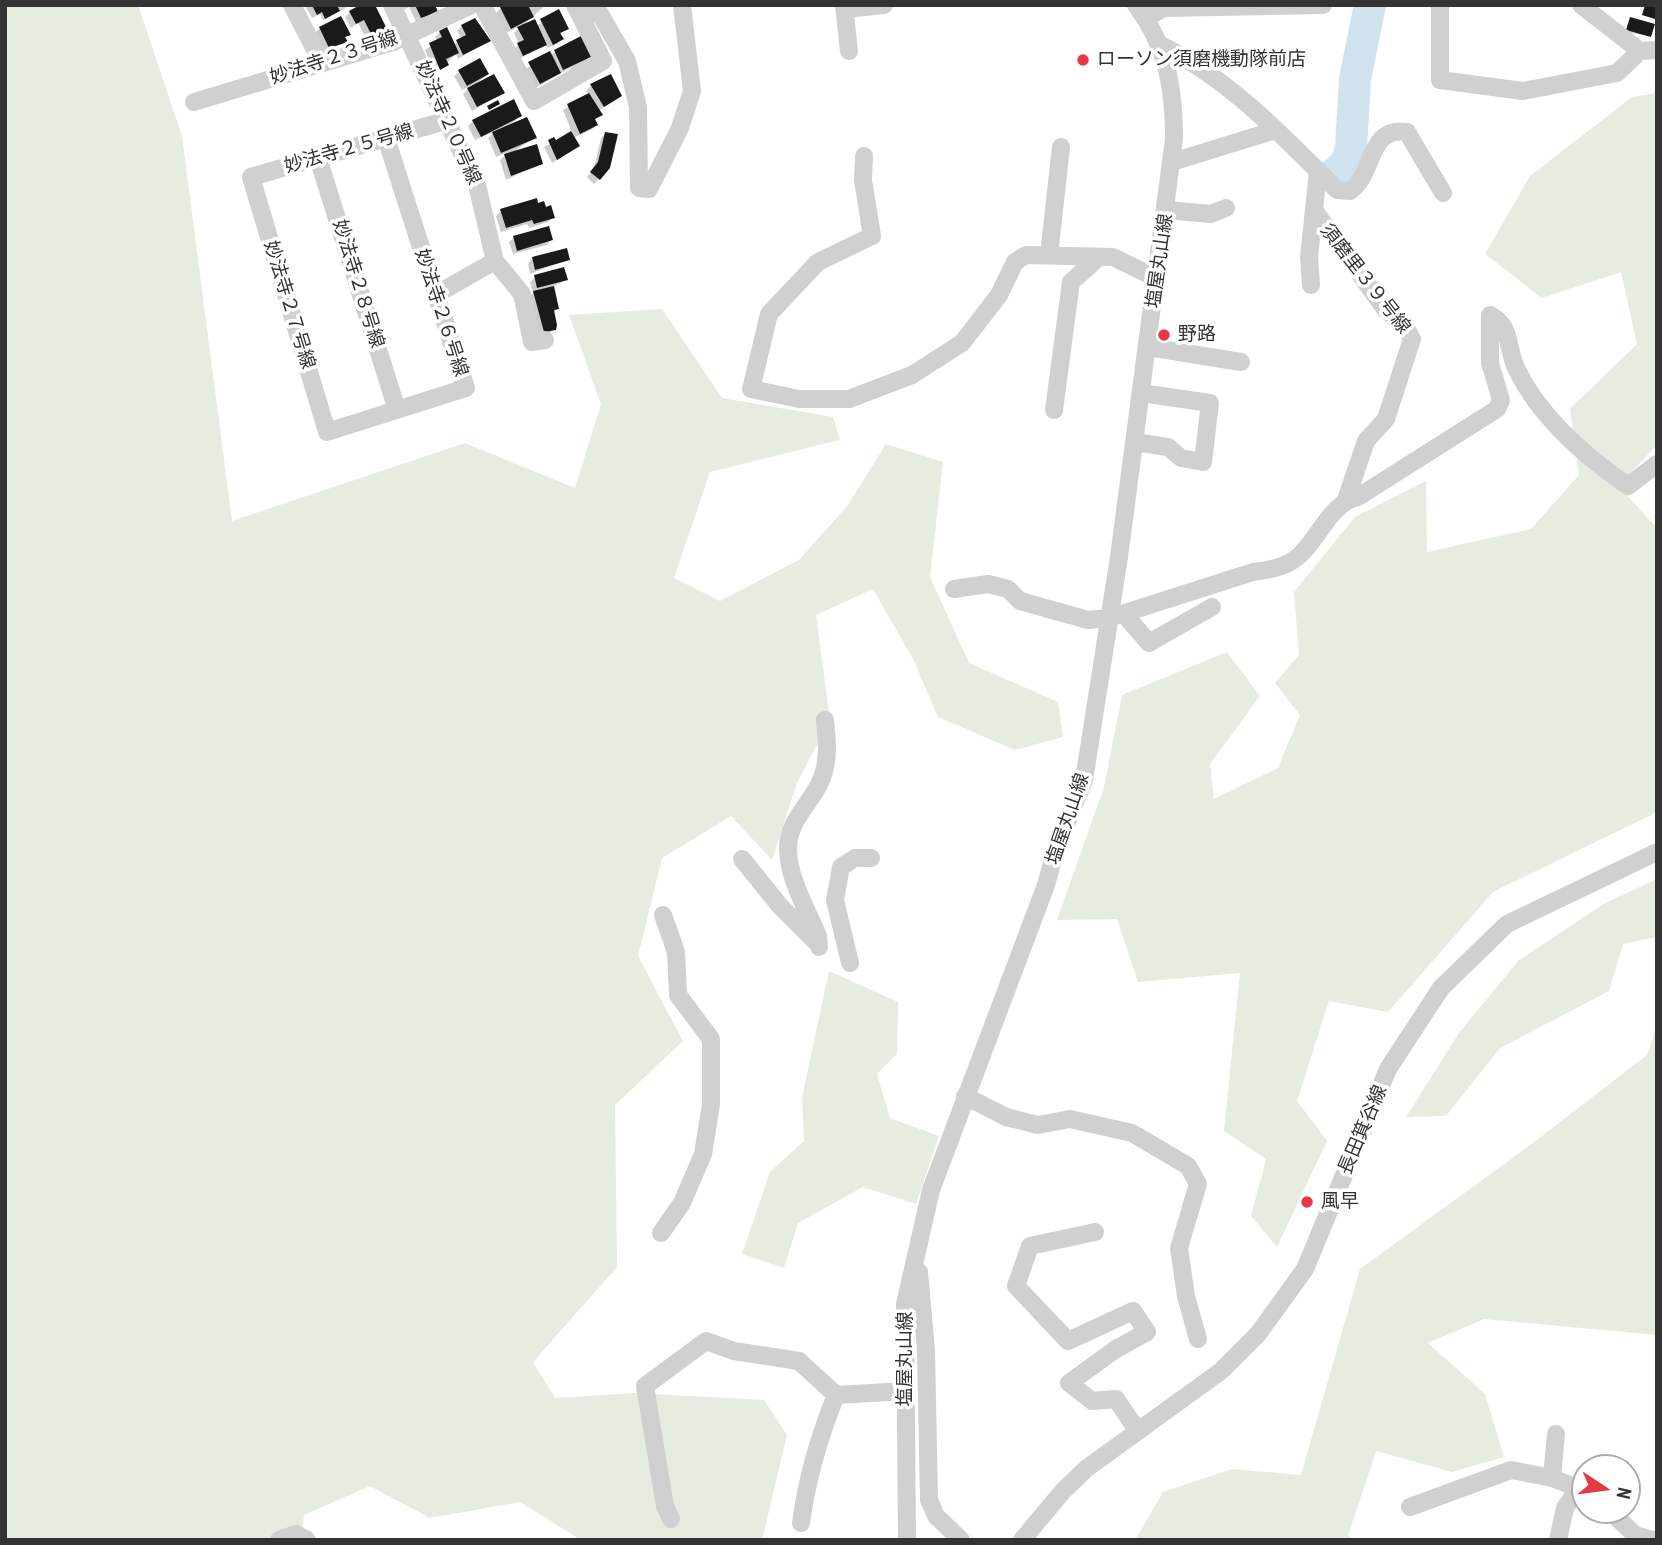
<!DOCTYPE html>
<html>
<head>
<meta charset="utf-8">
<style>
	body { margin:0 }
	#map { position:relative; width:1662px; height:1545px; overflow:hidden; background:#fff; font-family:"PT Sans Narrow",sans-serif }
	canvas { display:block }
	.frame { position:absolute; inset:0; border:7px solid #333; pointer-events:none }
	.north { position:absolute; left:1571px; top:1454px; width:70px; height:70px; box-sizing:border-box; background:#fff; border:2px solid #adadad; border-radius:50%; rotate:103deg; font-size:19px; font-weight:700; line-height:28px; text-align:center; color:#333 }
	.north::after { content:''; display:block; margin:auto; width:24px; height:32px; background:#e63946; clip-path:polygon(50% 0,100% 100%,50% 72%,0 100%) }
</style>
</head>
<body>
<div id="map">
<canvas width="1662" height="1545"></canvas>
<div class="frame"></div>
<div class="north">N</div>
</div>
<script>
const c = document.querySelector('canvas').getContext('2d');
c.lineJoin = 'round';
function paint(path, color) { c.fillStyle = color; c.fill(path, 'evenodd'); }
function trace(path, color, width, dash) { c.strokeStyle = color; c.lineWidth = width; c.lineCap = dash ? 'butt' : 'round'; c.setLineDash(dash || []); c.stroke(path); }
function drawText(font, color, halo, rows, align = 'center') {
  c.font = font + ' "PT Sans Narrow","Noto Sans JP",sans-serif'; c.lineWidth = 7; c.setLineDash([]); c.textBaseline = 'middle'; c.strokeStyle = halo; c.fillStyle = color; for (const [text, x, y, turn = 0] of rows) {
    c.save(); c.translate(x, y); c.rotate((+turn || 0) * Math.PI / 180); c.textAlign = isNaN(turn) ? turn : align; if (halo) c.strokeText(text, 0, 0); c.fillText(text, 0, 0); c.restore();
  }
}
paint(new Path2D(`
	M5,5H138L182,136L232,521L465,443L575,488L601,404L569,315L662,309L722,398L833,417L840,440L710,472L674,578L720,601L799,560L848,505L886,444L943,462L930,577L969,663L1058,702L1063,737L1015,750L938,717L914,661L873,589L816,615L830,720L797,783L772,860L731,816L662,858L638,956L683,1041L615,1105L617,1267L533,1362L555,1398L635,1393L764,1400L787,1435L762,1540H581L520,1502L430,1518L370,1486L304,1515L301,1540H5Z
	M1657,93V445L1618,486L1657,528V812L1493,892L1388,1012L1329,1001L1297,1101L1327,1141L1277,1247L1251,1216L1266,1159L1224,1131L1240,973L1138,982L1117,919L1057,920L1104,787L1122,695L1227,652L1260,696L1210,764L1214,799L1278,768L1300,715L1275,683L1299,655L1294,592L1355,517L1426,481L1427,552L1531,529L1579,475L1570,409L1637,344L1621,272L1542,298L1485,254L1530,176L1632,97Z
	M1657,879V937L1623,944L1609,991L1500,1048L1446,1116L1406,1117L1459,1033L1518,961L1605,903Z
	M829,971L898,1002L897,1054L877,1074L890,1118L939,1136L916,1204L863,1187L798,1223L784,1268L742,1254L770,1172L804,1141L802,1097Z
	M1657,1025V1335L1484,1319L1428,1343L1485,1394L1504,1457L1452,1472L1376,1451L1348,1536L1355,1540H1135L1163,1492L1232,1469L1301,1475L1360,1269L1529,1146L1647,1055Z`), '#e6ecdf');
paint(new Path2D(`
	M305,5H329L337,9L342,5L347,7L323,20L320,14L312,18Z
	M433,5L436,12L416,22L409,7L401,11L404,5Z
	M504,5H546L522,26H536L559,12L567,28L559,35L562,39L557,44L548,48L545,44L518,60L513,50L519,44L514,33L522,25L506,33L496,13Z
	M350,12L385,28L367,40L358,23L351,28L345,17Z
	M1630,19L1649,36L1625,32Z
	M462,26L488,41L458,59L456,54L435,74L425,50L437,41L435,37L440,32L453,45L462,39L457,31Z
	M320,28L348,34L344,38L346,42L324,52L315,33Z
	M582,38L591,55L587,59L589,64L567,73L572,67L535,88L525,69Z
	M459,72L487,74L476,84L502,93L472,111L463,94L472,85L462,90L454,76Z
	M591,86L615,100L598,111L601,114L594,120L596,125L591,130L573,138L578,146L552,163L544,147L572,132L563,110L589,95L586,91Z
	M520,116L509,126L534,138L510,154L541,163L506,180L500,160L508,152L496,157L488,138L496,131L475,140L468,126L473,121Z
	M606,133L599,179L594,184L587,177L594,169L601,138Z
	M537,205L553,217L548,222L529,228L527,224L501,232L496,216L501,211Z
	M514,238L551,240L547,245L513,254L509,242Z
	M532,259H568L530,274L528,264Z
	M535,277L566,280L552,287L557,309L553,313L554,329L549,334L539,336L529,297L533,293L530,282Z`), '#0003');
trace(new Path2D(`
	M1333,175L1347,162L1351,148L1355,79L1370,5`), '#cfe2ee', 32);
paint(new Path2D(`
	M312,5H337L340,11L325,19L322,12L317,15Z
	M360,5H375L387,29L372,36L364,20L356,24L349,11Z
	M415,5H435L438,12L421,18Z
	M528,5L534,17L511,29L500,7Z
	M1645,5H1657L1655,19L1642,15Z
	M559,9L569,29L560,33L564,39L553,45L540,19Z
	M341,16L351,35L345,37L348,42L329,48L319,27Z
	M1630,17L1655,24L1651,37L1626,30Z
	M475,18L491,41L463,55L456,40L466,35L461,25Z
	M535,19L547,45L523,56L517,43L524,40L517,27Z
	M447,27L459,53L446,59L449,65L440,70L429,43L442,37L439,31Z
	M583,35L593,56L563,70L554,50Z
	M550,51L561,73L540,84L528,62Z
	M480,58L489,74L467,86L458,70Z
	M494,74L505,93L477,107L467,88Z
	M611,74L622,96L604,107L590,84Z
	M589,93L603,115L595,119L598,125L580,134L567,104Z
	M514,99L522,116L481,137L472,120Z
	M498,100L500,104L489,110L487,106Z
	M527,117L537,138L501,153L492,132Z
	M571,131L580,146L557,160L548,140L554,137L556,140Z
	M605,132L618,134L610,168L600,180L590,172L598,162Z
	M537,144L543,164L511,176L504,154Z
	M537,198L538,203L544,201L546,207L551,205L555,218L534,224L532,220L506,228L500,209Z
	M549,226L553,240L517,251L513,236Z
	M567,248L570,260L535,270L532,257Z
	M564,267L568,280L537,288L534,275Z
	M554,286L559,309L554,310L557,325L556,330L544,332L533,291Z`), '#1a1a1a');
trace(new Path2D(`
	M292,5L322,63
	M392,5L477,185L495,261L435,295
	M482,5L534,101L603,61L575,5
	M844,5L849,51
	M1440,5V80L1523,91L1617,73L1640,51
	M1581,5L1640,51L1657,50
	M845,9L884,5
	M579,13L600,14L627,61L638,107L639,188L649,189L680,128L692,91L682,5
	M1146,18L1164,8L1323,5
	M1161,45C1230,80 1282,135 1337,190L1350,191C1375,174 1367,126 1407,132L1443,193
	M194,102L393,42L471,5
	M386,138L466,388L327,432L251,177L448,120
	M864,156L863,180L872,236L818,262L769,314L751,389L799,399H849L912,375L962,343L999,295L1015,262L1026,255L1113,257L1158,279
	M318,158L397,410
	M1172,162L1276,130
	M1318,171L1314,210L1385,309L1405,326L1412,339L1386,419L1366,441L1346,500
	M1167,210L1211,214L1226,208
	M1049,255L1061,147
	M495,261L522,294L532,342L545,340
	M1311,285L1309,257L1314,210
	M1148,347L1241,362
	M1054,410L1071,282L1099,257
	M1134,442L1168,447L1181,458L1203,462L1210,403L1141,393
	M954,589L988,584L1008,589L1020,601L1088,620L1109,618L1253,572C1270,570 1287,567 1300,555C1319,537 1332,502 1358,497L1497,409L1501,400L1490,363V315C1513,327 1506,349 1517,370C1540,417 1586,457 1628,486L1657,464
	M1124,614L1149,643L1212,607
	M742,859L780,906L816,942
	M819,947L818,936C807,909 789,880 788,850C787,820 812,804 822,778C829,759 827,740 825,720
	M850,963L835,900L841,867L855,858H871
	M965,1096L1006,1117L1038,1125L1070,1119L1132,1133L1188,1166L1198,1184L1179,1248L1186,1296L1198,1339
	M1095,1232L1030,1246L1016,1286L1068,1341L1133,1311L1147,1332L1116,1349L1069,1383L1092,1401L1116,1399L1137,1430
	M661,1233L682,1203L703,1154L711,1104V1039L678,995L676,952L663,915
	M919,1272L926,1350L929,1500L936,1516L961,1540
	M1552,1478L1556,1434
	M1410,1507L1511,1470L1552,1478L1585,1491
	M1609,1510L1635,1535L1652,1540
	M671,1519L665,1506L645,1386L706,1341L734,1351L799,1361L836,1395L906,1391
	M801,1523C807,1478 819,1437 836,1395
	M279,1540L296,1534L307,1540
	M907,1540L905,1304L931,1190L1046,885L1056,849L1084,780L1119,557L1174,139C1174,89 1167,46 1136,5
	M1022,1540L1063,1491L1087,1468L1221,1371L1258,1334L1305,1269L1388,1069L1441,988L1507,924L1657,852
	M1558,1540L1565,1508L1579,1488`), '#d0d0d0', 18);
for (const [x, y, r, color] of [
	[1083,60,7,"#e63946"],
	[1164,335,7,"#e63946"],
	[1307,1202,7,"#e63946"]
]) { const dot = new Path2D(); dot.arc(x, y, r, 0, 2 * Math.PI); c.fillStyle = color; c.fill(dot); trace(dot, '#fff', 2.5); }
drawText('19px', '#333', '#fff', [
	["妙法寺２３号線",334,58,-18],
	["妙法寺２０号線",448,123,66],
	["妙法寺２５号線",349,149,-16],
	["塩屋丸山線",1160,261,-82],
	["須磨里３９号線",1365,279,52],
	["妙法寺２８号線",358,284,73],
	["妙法寺２７号線",289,305,73],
	["妙法寺２６号線",441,313,72],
	["塩屋丸山線",1068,819,-71],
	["長田箕谷線",1363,1130,-67],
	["塩屋丸山線",906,1359,-90]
]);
drawText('19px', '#333', '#fff', [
	["ローソン須磨機動隊前店",1097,60],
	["野路",1178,335],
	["風早",1321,1202]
], 'left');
</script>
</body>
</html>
